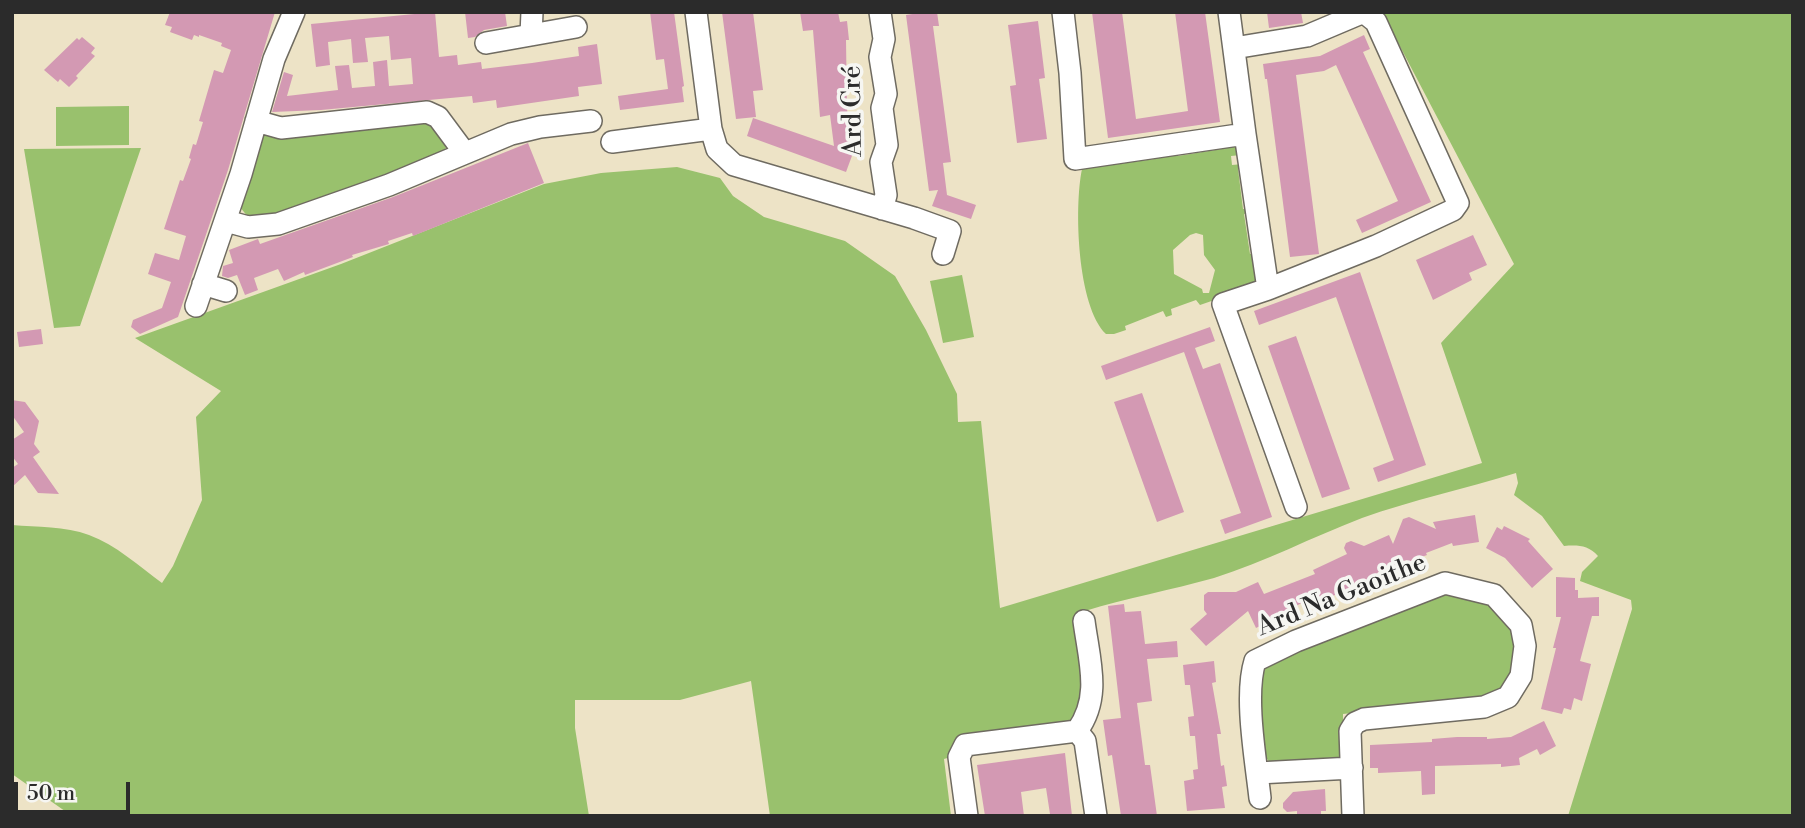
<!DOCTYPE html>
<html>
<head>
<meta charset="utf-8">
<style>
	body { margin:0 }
	#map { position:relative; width:1805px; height:828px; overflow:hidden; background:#ede3c6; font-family:"Libre Bodoni",serif }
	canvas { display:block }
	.frame { position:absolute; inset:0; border:14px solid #2b2b2b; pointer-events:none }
	.scale { position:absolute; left:14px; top:782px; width:116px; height:32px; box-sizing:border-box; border:4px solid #2b2b2b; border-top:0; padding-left:9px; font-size:21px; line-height:24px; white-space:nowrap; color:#2b2b2b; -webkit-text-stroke:5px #f6f6f2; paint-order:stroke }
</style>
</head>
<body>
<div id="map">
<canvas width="1805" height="828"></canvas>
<div class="frame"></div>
<div class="scale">50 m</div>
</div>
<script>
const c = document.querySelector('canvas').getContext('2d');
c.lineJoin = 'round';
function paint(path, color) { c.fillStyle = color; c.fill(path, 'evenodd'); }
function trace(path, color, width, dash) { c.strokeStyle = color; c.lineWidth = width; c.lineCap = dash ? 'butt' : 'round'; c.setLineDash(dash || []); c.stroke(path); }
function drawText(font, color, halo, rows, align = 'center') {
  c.font = font + ' "Libre Bodoni",serif'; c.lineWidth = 7; c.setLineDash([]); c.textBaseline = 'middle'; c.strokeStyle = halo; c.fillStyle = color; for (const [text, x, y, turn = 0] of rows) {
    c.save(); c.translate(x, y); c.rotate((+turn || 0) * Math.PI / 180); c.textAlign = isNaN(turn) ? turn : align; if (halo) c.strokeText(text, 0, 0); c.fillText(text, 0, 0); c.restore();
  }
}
paint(new Path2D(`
	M1382,12H1793V816H1568L1632,609L1631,600L1580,581L1582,572L1598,556C1588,545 1578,545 1564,546L1542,516L1514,495L1518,483L1516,473C1465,489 1412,500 1362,518C1312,537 1265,562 1214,578C1171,590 1127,598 1085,611L1084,695L1073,721L944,759L951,816H770L751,681L680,700H575V728L589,816H72L12,774V525C37,527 65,526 89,535C116,545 139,566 162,583L173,566L202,500L196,417L221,391L135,338L341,264L544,184L601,173L677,167L720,178L733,196L764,217L845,241L895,276L926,330L957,394L958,422L981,421L1000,608L1482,463L1441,343L1514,264Z
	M129,106V145L56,146V107Z
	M429,120L447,144L444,153L285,214L248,217L240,207L263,130Z
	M1220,143L1236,144L1241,155L1231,156L1232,165L1243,164V167L1238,169L1243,209H1249V213L1244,214L1250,254L1258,253L1260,280L1249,288L1200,305L1196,300L1171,309L1172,315L1166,317L1163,311L1125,326L1126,330L1114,334H1106C1077,306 1074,207 1082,169L1084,167L1110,160L1111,165L1154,159V154L1177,150L1178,156L1221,149ZM1196,233L1203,235L1204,255L1215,270L1209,293H1203L1202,289L1174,274L1173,250L1190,235Z
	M141,148L80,326L54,328L24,149Z
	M962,275L974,337L943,343L930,281Z
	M1443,593L1489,603L1510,626L1517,654L1508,686L1489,698L1343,714V752L1340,759L1271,764L1264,755L1257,677L1263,666L1427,597Z`), '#99c16d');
paint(new Path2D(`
	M170,12H275L228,170L178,317L140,334L131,327L133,320L162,308L171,282L148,274L155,253L179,260L186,236L164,229L180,180L183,181L191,159L189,158L193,144L196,145L203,122L199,121L214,70L223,73L231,50L221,46L222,43L199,35V37L194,35L192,40L170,32L172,27L165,25Z
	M435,12L439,57L457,55L458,65L481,62L482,69L532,63L579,56L578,47L597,44L602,84L578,87L579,96L497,108L496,100L473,103L472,96L321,110L272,112L284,72L293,75L287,96L338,90L335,66L349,65L352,88L375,86L373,62L387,60L389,86L413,84L411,58L391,60L389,36L365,38L368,62L353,63L351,39L328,42L330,65L316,67L311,24Z
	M465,12H505L507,26L484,30L475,37L468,38Z
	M650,12H674L684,86L682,87L684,102L620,110L618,96L668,89L664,59L656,60Z
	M722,12H753L763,90L753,91L756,117L736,119Z
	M800,12H838L840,22L847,21L849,40H846L847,109L853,153L846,172L747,136L753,118L834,146L830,115L820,117L813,30L803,31Z
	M926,12H937L939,26H933L951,162L943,163L947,195L976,205L971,219L932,206L938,190L929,191L906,15Z
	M1092,12H1122L1136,119L1188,111L1175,12H1205L1220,122L1108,138Z
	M1267,12H1301L1303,23L1269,28Z
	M1038,21L1045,78L1039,79L1047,139L1017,143L1010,86L1016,85L1008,25Z
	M1364,35L1370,49L1363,52L1431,202L1362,233L1356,220L1398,201L1336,65L1324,71L1296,75L1319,254L1290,257L1267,79H1265L1263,64L1320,56Z
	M82,37L95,48L91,53L95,56L76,76L78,78L69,87L60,79L58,82L44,70L77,38L79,40Z
	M528,143L544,183L413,236L412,233L388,241L389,244L352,255L353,257L305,275L304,272L284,281L278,269L254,278L258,290L245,295L237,275L228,278L222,276L223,266L233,263L229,250L258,239L260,244L393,197Z
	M1473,235L1487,265L1469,273L1472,280L1433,300L1416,260Z
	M1360,272L1426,465L1378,482L1373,468L1394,460L1336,297L1259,325L1254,311Z
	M1210,327L1215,341L1195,348L1203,369L1220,363L1272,517L1225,534L1220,520L1241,513L1184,352L1106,380L1101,366Z
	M41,329L43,344L19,347L17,332Z
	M1296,336L1350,489L1322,498L1268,346Z
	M1142,393L1184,512L1157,522L1114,402Z
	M12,400L25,402L39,421L34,444L40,452L33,457L59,494L38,493L25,475L12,487V468L18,464L12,456V440L24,432L12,415Z
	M1475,515L1479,542L1453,546L1452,543L1426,553L1427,555L1408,562L1407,560L1377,573L1378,576L1326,599L1324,596L1303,605L1302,603L1273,617L1274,619L1256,628L1248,611L1206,646L1190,629L1207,614L1204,610V595L1208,592H1236L1258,582L1264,594L1315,574L1313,570L1347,554L1344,548L1346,543L1351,541L1364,546L1389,535L1393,544L1403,519L1409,517L1436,529L1433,522Z
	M1504,526L1530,539L1528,541L1553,569L1532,588L1505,558L1486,548L1497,527L1502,530Z
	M1556,577L1575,578V590H1578V598L1599,597V616H1592L1580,661L1591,664L1582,701L1574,698L1571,710L1564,708L1562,714L1541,709L1556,648H1553L1561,617H1556Z
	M1124,604L1125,612L1141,611L1145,644L1177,641L1178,657L1147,659L1152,701L1137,703L1145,765H1150L1157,816H1121L1112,755L1108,756L1103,720L1121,718L1108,606Z
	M1214,661L1216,682L1212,683L1221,734H1217L1221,766L1224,765L1227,786L1222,787L1225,808L1187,811L1184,781L1194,779L1193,770L1198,769L1195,736H1190L1188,717L1194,716L1190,685H1185L1183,665Z
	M1544,721L1556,746L1540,755L1537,749L1519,758L1520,765L1501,767V764L1435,766V794L1422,795L1421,771L1378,773V768H1370V745L1432,742V739L1457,737H1487V739L1511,737Z
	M1065,753L1072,816L1050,814L1046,788L1021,792L1024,816H985L977,765Z
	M1325,789L1326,811H1321V816H1297V811L1287,812L1283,808V803L1293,792Z`), '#d399b3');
const minor = new Path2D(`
	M696,12L711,129L717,149L734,165L914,218L950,231L943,254
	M880,12L884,39L880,57L886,94L882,108L887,145L881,162L886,195L882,209
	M1063,12L1070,73L1075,159L1245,134L1229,12
	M531,35L532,12
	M486,43L576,27
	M1234,48L1307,36L1359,14H1366L1376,22L1458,203L1453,210L1376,246L1268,289L1245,134
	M256,121L281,128L427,112L438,117L464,152
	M612,142L711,129
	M226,221L248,227L278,224L389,185L511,134L540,127L591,121
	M203,284L226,291
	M1268,289L1223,304L1296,507
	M196,306L241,174L274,59L294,12
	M1077,731C1102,697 1089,660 1084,621
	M1077,731L1085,741L1096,816
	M1258,773L1352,768
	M1260,798C1256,761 1244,696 1255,661L1296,641L1445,583L1494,595L1521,625L1525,646L1521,676L1508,697L1484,707L1364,719L1355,723L1350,731L1353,816
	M967,816L959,757L965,745L1077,731`);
trace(minor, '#6f6b61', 24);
trace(minor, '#fff', 21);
drawText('26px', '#2b2b2b', '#f6f6f2', [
	["Ard Cré",854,111,-91],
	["Ard Na Gaoithe",1342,596,-22]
]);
</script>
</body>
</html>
